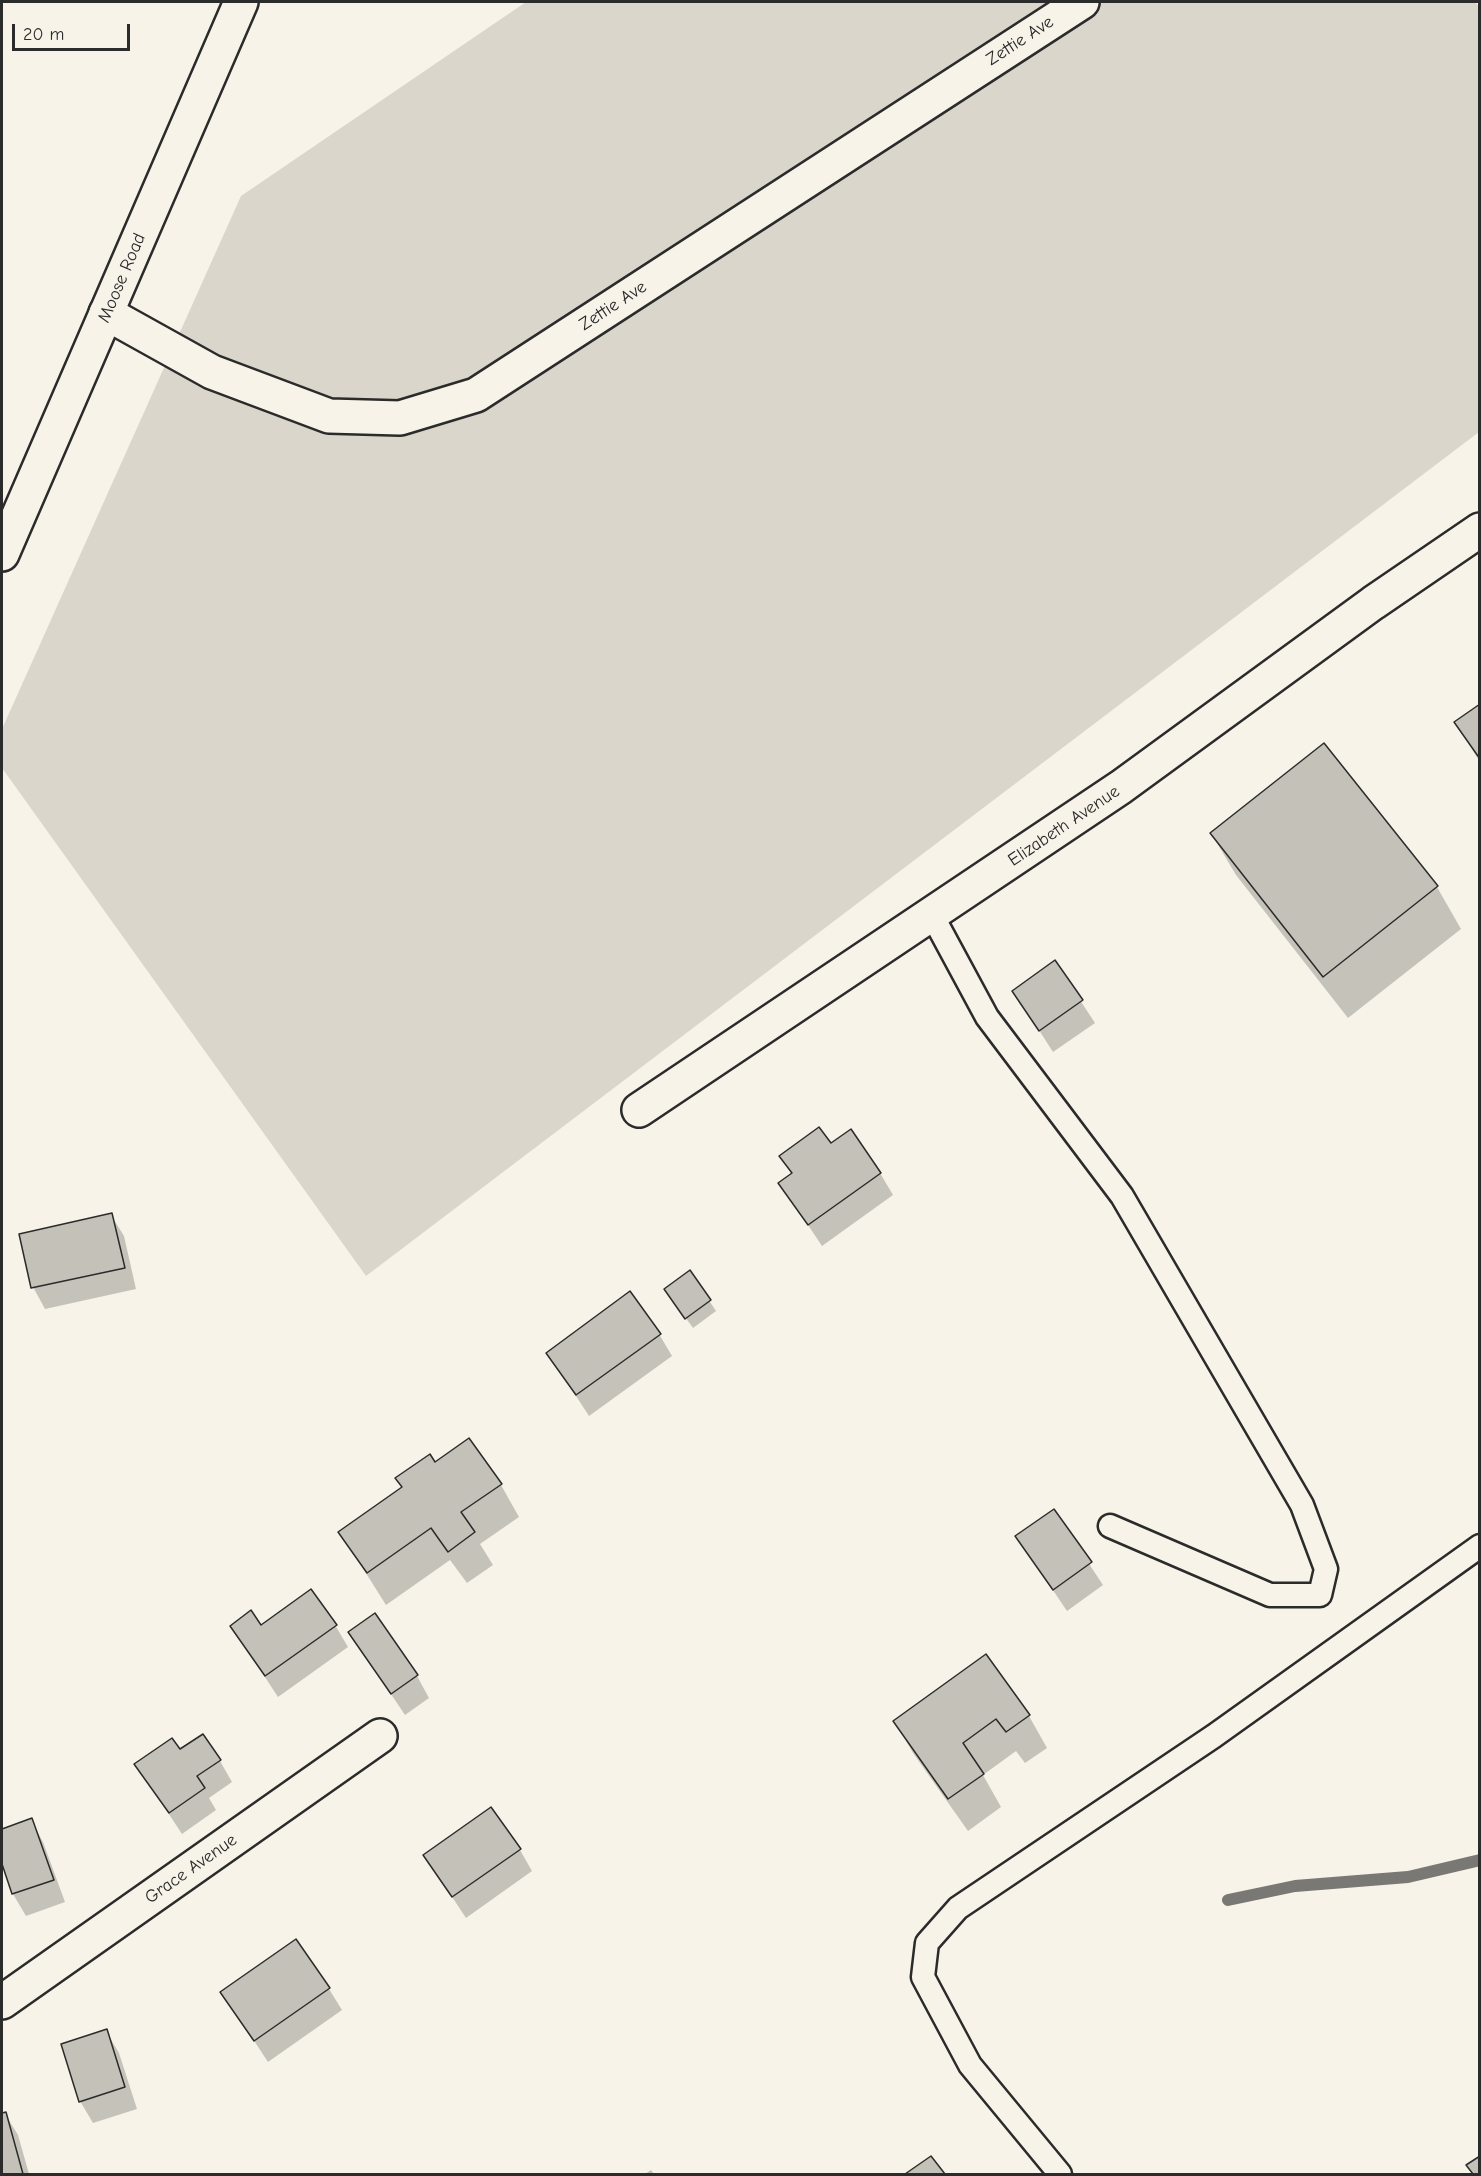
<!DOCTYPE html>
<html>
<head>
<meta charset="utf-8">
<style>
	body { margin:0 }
	#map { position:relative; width:1481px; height:2176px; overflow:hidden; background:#f7f3e8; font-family:"Comic Neue",sans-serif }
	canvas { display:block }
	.frame { position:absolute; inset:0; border:3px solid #2b2b2b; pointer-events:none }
	.scale { position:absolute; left:12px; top:24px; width:118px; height:27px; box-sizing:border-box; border:3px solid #2b2b2b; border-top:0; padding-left:8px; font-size:18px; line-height:21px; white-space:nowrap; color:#2b2b2b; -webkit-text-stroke:4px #f7f3e8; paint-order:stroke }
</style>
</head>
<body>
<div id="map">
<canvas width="1481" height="2176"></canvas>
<div class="frame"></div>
<div class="scale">20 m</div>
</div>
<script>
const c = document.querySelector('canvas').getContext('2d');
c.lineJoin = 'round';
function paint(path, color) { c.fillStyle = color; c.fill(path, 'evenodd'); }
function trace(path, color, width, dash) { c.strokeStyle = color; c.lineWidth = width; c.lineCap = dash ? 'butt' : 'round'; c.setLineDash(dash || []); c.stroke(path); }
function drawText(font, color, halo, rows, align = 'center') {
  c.font = font + ' "Comic Neue",sans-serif'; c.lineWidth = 4.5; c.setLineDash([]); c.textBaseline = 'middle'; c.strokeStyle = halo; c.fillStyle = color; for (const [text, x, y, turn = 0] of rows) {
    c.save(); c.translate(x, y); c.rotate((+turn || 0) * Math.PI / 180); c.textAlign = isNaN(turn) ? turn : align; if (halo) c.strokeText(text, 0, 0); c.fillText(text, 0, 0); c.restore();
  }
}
paint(new Path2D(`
	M526,2H1475L1479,7V432L366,1276L2,768V729L241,196Z`), '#dad6cc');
paint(new Path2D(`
	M1480,706V762L1456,723Z
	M1324,745L1437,887L1461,929L1348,1018L1236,875L1211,833Z
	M1055,962L1095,1023L1053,1052L1014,991Z
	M831,1145L880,1173L893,1195L822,1246L780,1183L792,1175L781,1156Z
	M111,1215L124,1236L136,1289L45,1309L33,1287Z
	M690,1272L716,1311L693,1328L672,1299Z
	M659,1334L672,1356L589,1416L548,1353Z
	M435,1464L501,1485L519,1517L480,1544L493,1565L467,1583L450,1560L386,1605L340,1532Z
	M1054,1511L1103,1585L1067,1611L1017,1537Z
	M335,1625L348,1647L278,1697L232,1627Z
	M350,1633L417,1676L429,1698L405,1715Z
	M1029,1716L1047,1748L1025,1763L1016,1751L983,1775L1001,1807L968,1831L913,1753L895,1721Z
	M180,1751L220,1761L232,1782L209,1798L216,1810L182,1834L136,1764Z
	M31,1820L43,1842L65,1902L26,1916L13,1894L2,1859V1830Z
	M520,1850L532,1871L466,1918L425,1856Z
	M329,1989L342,2010L268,2062L222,1992Z
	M106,2031L119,2053L137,2109L93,2123L80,2101Z
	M5,2114L18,2135L29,2174H2V2115Z
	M651,2170L654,2174H645Z`), '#0003');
trace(new Path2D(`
	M1228,1900L1295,1886L1408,1877L1480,1860`), '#7a7874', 12);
const building = new Path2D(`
	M1480,704V759L1454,722Z
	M1324,743L1438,886L1323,977L1210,833Z
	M1055,960L1083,1000L1039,1031L1012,991Z
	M819,1127L831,1143L851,1129L881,1173L808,1225L778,1183L792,1173L779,1156Z
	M112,1213L125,1268L31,1288L19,1234Z
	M690,1270L711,1300L685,1319L664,1289Z
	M630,1291L661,1334L576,1395L546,1353Z
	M469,1438L502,1484L461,1512L475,1532L448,1552L431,1528L367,1573L338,1532L402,1487L395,1478L430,1454L435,1462Z
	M1054,1509L1092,1562L1053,1590L1015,1536Z
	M311,1589L337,1625L265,1676L230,1626L251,1610L261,1625Z
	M375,1613L418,1675L391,1694L348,1632Z
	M986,1654L1030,1715L1006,1732L996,1719L963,1743L984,1774L948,1799L893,1721Z
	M203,1734L221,1760L197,1776L205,1788L169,1813L134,1764L172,1738L180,1749Z
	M491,1807L521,1849L452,1897L423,1855Z
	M32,1818L54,1880L12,1894L2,1864V1829Z
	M296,1939L330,1988L254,2041L220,1992Z
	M107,2029L125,2087L79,2102L61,2044Z
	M6,2112L23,2174H2V2113Z
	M931,2156L945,2174H905Z
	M1480,2156V2174H1473L1466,2165Z`);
paint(building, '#c4c1b9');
trace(building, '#2b2b2b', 1.5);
const lane = new Path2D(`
	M932,915L987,1017L1122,1196L1302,1505L1326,1569L1320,1595H1270L1110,1526
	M1060,2174L970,2065L923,1977L927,1943L958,1908L1214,1736L1480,1546`);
const street = new Path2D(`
	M106,313L212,372L329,416L400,418L476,395L1082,2
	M639,1110L1121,787L1373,603L1480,530
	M2,2002L380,1736`);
const secondary = new Path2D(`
	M2,554L241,2`);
trace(lane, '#2b2b2b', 27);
trace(street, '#2b2b2b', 38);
trace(secondary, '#2b2b2b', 38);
trace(lane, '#f7f3e8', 22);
trace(street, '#f7f3e8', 33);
trace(secondary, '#f7f3e8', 33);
drawText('18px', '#2b2b2b', '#f7f3e8', [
	["Zettie Ave",1020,41,-33],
	["Moose Road",122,278,-67],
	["Zettie Ave",613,306,-33],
	["Elizabeth Avenue",1064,826,-34],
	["Grace Avenue",191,1869,-35]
]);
</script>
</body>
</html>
